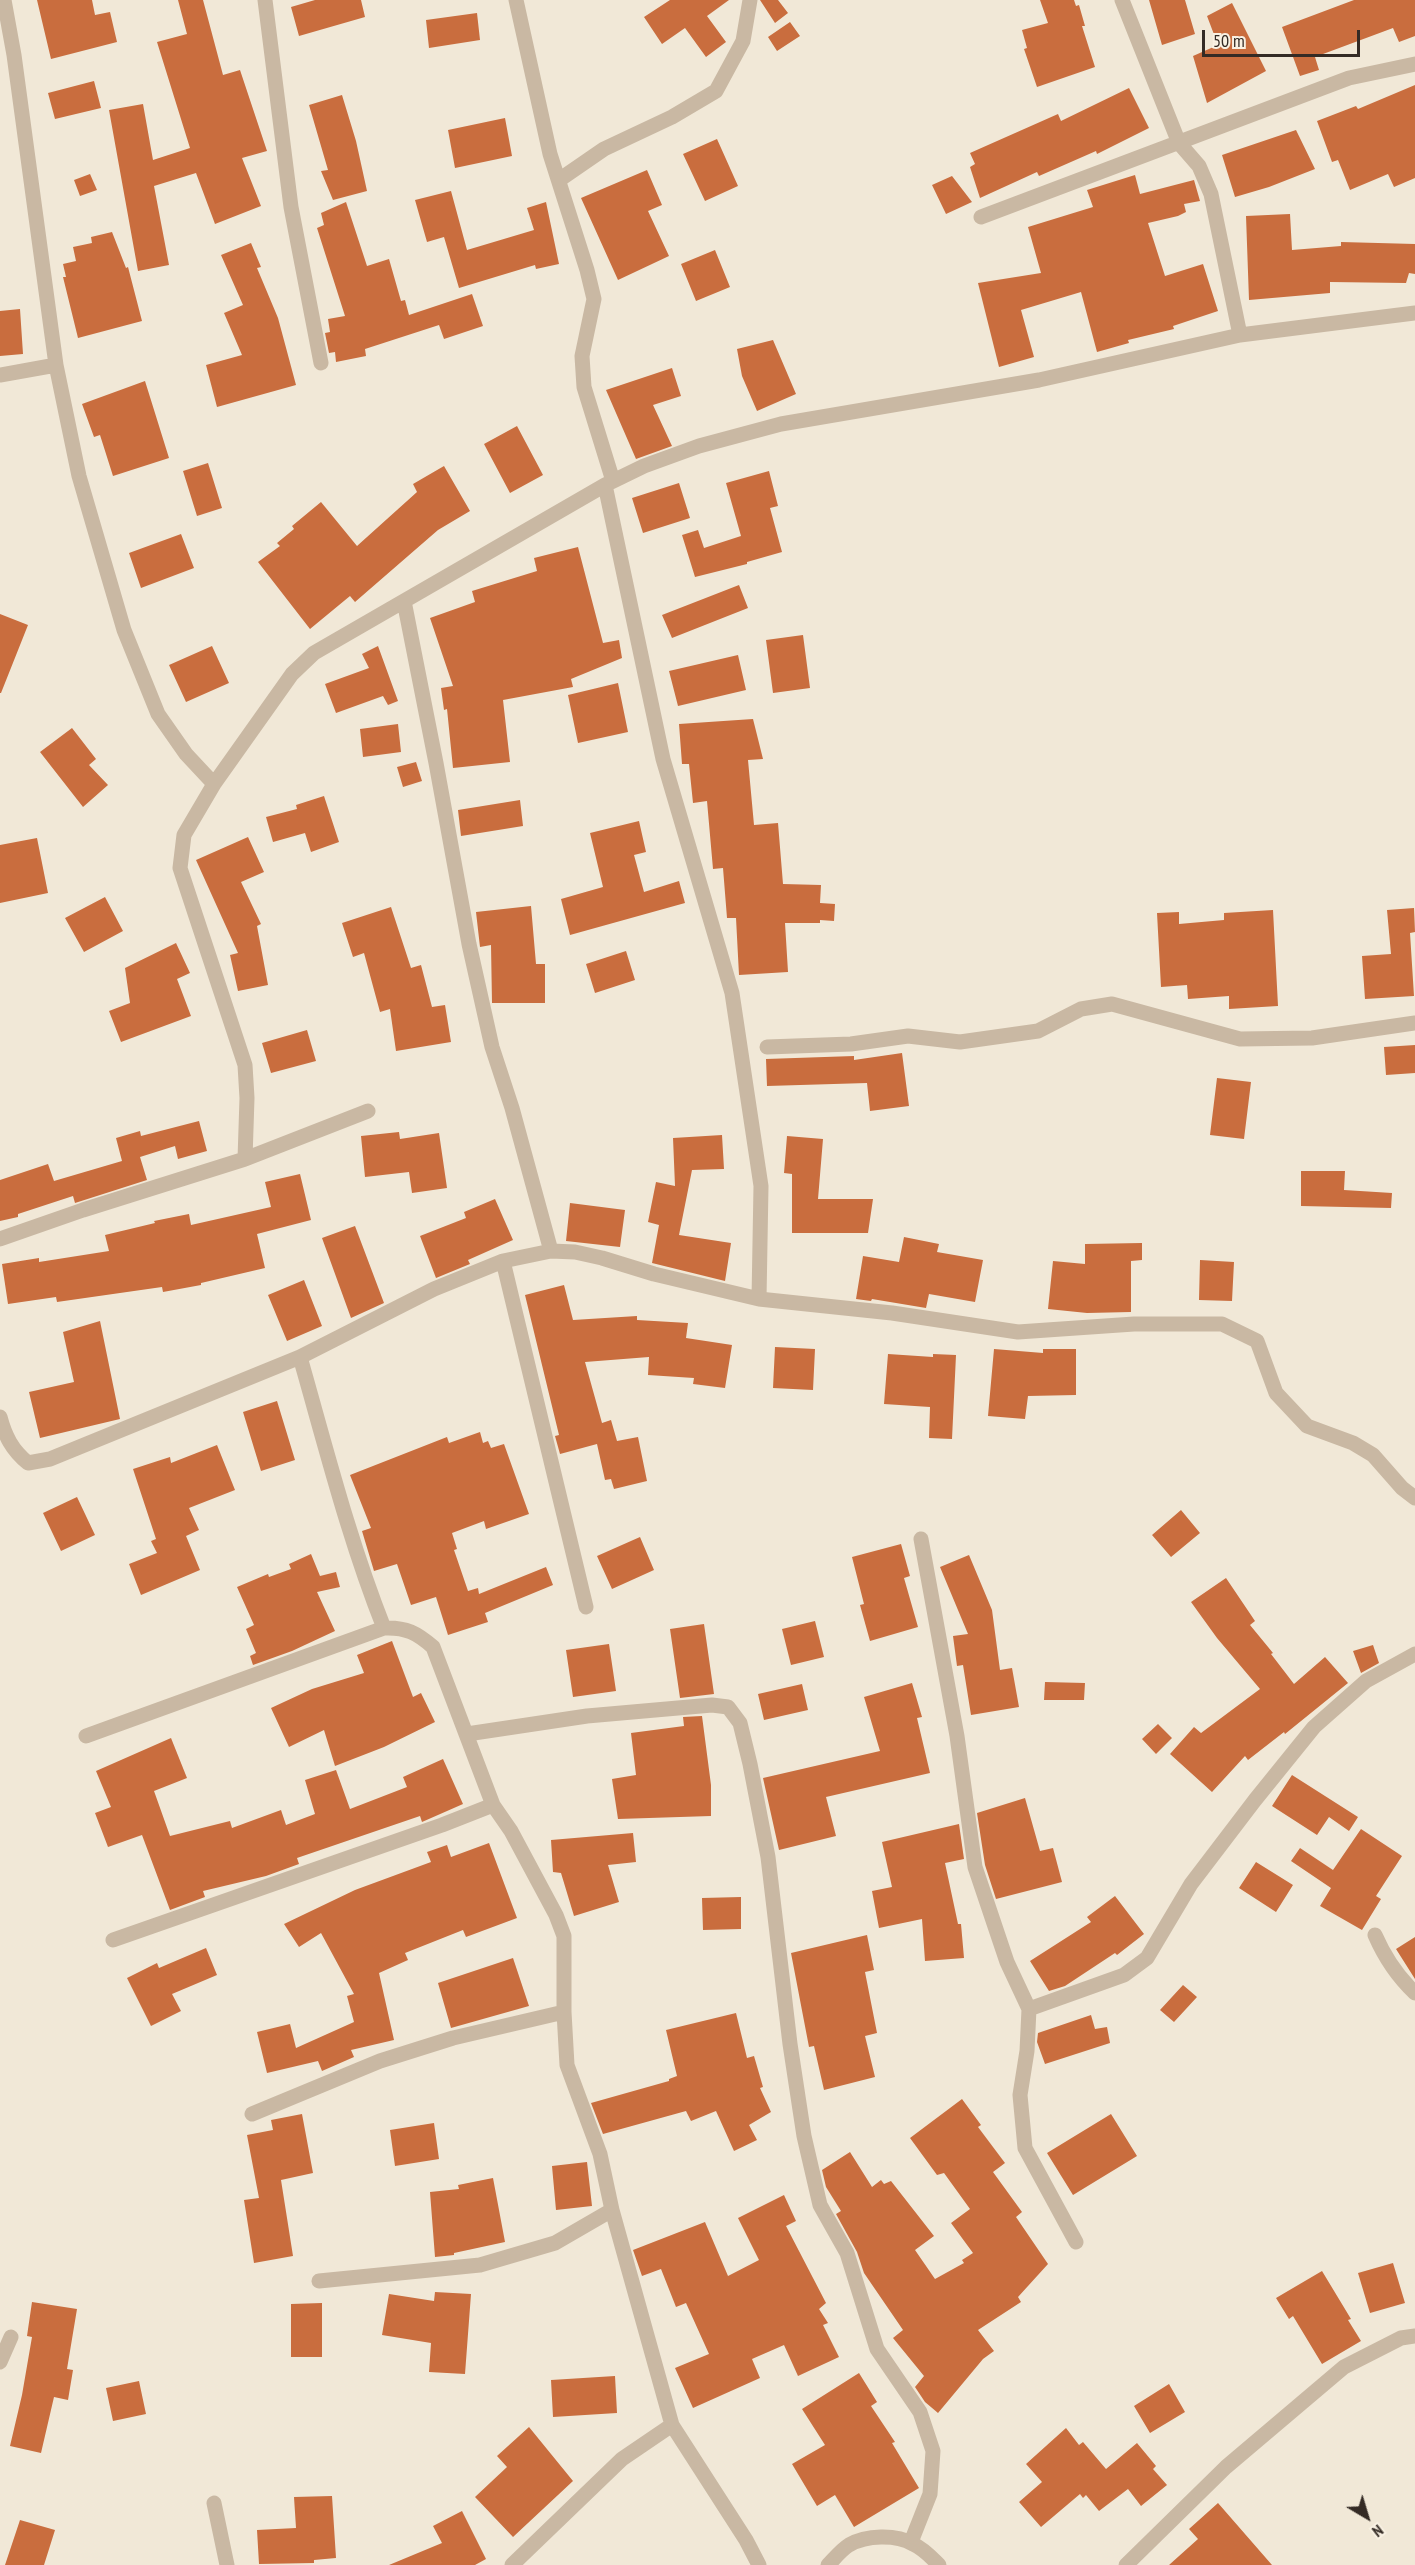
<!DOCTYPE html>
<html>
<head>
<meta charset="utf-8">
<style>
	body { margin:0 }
	#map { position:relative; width:1415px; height:2565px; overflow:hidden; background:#f1e8d7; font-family:"PT Sans Narrow",sans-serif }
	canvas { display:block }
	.north { position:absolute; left:1337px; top:2487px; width:60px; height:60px; -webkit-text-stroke:4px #f9f1e3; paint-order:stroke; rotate:142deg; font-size:16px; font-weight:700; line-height:24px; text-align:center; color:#342b25 }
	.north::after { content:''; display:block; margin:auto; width:21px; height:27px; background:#342b25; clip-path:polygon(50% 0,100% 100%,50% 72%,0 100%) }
	.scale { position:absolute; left:1202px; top:30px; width:158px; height:27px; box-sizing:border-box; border:3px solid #342b25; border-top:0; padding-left:8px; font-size:18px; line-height:21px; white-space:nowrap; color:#342b25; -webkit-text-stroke:4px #f9f1e3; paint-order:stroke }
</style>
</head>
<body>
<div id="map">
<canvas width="1415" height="2565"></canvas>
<div class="north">N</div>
<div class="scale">50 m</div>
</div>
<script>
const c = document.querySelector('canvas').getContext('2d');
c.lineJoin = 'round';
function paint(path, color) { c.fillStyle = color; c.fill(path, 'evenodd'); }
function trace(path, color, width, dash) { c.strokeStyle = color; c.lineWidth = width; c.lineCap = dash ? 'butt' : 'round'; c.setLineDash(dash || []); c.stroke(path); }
paint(new Path2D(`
	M37,0H92L95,15L110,12L117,42L51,59Z
	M178,0H203L223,75L240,70L267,151L242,158L261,206L215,224L196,173L154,186L169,265L138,271L109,110L143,104L153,160L190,148L157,42L187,34Z
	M315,0H361L365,17L299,36L291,7Z
	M670,0H729L707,16L726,42L706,57L685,28L662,44L644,17Z
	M760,0H778L788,13L775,23Z
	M1040,0H1074L1076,6L1079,5L1085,26H1082L1095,67L1037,87L1024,49L1027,48L1022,30L1048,23Z
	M1149,0H1185L1195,34L1162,45Z
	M1354,0H1415V36L1399,42L1393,28L1315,57L1319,70L1300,76L1282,27Z
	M1232,3L1266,71L1207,103L1193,56L1218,45L1207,16Z
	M477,13L480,40L429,48L426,20Z
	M790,22L800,36L777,51L768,37Z
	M94,81L101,108L55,119L48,93Z
	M1415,85V178L1394,187L1388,174L1350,190L1338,160L1332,162L1317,121L1356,106L1358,109Z
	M1129,88L1149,128L1097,154L1096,151L1039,176L1037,172L980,198L970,167L975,164L970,153L1058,114L1061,121Z
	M342,95L356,141L367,191L333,200L321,171L328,170L309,105Z
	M505,118L512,156L455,168L448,130Z
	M1296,130L1315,169L1269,187L1235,197L1222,155Z
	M717,139L738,186L705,201L683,154Z
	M647,170L662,205L648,211L669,256L618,280L581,198Z
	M90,174L97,190L80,196L74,180Z
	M1135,175L1140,194L1194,180L1200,201L1184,204L1186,212L1178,216L1148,223L1165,276L1203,264L1218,311L1173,326L1174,329L1128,340L1129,343L1097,352L1081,292L1021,310L1034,357L999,367L978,283L1041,273L1028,227L1093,207L1087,190Z
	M952,176L972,202L946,214L932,185Z
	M451,191L467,250L534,230L527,208L546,202L559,264L536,269L535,265L459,288L444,237L427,242L415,200Z
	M346,202L367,266L389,259L401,301L405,300L409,315L472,294L483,326L444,339L439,325L365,349L366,356L336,362L335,352L329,353L325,333L330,332L328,319L345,316L317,228L324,225L321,213Z
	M1290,214L1292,250L1341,246V242L1415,244V274L1409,273L1406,283L1330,282V293L1249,300L1246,216Z
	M112,232L126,268L128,267L142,321L78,338L63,277H66L63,264L76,261L73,247L92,243L91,237Z
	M251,243L261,267L257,268L278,318L296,385L217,407L206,365L242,355L224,313L243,305L221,255Z
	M715,250L730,287L696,301L681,264Z
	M20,309L23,354L0,356V311Z
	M773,340L796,394L757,411L742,376L737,349Z
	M672,368L681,396L653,405L672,446L636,459L606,390Z
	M145,381L169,458L113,476L100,435L94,437L82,404Z
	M517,426L543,475L510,493L484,444Z
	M208,463L222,508L197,516L183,471Z
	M444,466L470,511L438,530L355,602L350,596L310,629L258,562L280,546L277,543L294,529L292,526L321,502L357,546L417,492L413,484Z
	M769,471L778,506L770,508L782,552L747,562V564L695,577L682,535L698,530L704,548L741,536L726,483Z
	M679,483L690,518L643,533L632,498Z
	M181,534L194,568L141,588L129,553Z
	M578,547L603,643L619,640L622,658L571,679L573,687L503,700L510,762L453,768L447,709L444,710L441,688L453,686L430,618L475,602L472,591L537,571L534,558Z
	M739,585L748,608L672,638L662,615Z
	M0,614L28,625L1,693H0Z
	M803,635L810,688L773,693L766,640Z
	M212,646L229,683L186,702L169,665Z
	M378,646L398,701L388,705L383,696L336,713L325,684L369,668L362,654Z
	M738,655L746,690L678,706L669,671Z
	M618,683L628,732L578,743L568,695Z
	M753,719L763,759L748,760L754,825L778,823L783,884L821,885L820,903L835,904L834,921L820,920V923H785L788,972L739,975L736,918H727L723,868L713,869L707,801L693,803L689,764H682L679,724Z
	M398,724L401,752L363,757L360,729Z
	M72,728L96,759L89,765L108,785L83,807L40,752Z
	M416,762L422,781L403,787L397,767Z
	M324,796L339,842L311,852L305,833L273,842L266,817L297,809L296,805Z
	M520,800L523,826L461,836L458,810Z
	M639,821L646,852L634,855L644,892L679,881L685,903L570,935L561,899L603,887L590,833Z
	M248,837L264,872L241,882L261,924L257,926L268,985L238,991L230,955L238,953L196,860Z
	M37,838L48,893L0,903V845Z
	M105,897L123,931L84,952L65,918Z
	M531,906L536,964H545V1003H492L491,945L480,947L476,912Z
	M391,907L411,968L421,965L432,1007L445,1005L451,1042L396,1051L390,1009L380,1012L364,953L353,957L342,923Z
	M1414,908L1415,932L1410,933L1414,996L1365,999L1362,956L1391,954L1387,910Z
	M1273,910L1278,1006L1229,1009V996L1188,999L1187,985L1161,987L1157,913L1179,912V924L1224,920V913Z
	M176,943L190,973L177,979L191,1016L121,1042L109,1011L130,1003L125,968Z
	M626,951L635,980L595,993L586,964Z
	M307,1030L316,1061L271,1073L262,1043Z
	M1415,1045V1073L1386,1075L1384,1047Z
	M902,1053L909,1106L870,1111L867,1083L767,1086L766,1059L854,1056V1060Z
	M1217,1078L1251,1082L1244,1139L1210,1135Z
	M199,1121L207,1151L178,1159L175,1146L140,1157L147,1180L75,1203L73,1196L18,1214V1217L0,1221V1180L48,1164L54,1181L122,1161L116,1138L140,1131L141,1136Z
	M399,1132L400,1139L439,1133L447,1188L412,1193L409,1172L365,1177L361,1136Z
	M722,1135L724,1169L692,1170L679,1235L731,1243L725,1281L652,1263L659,1225L648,1222L656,1182L675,1186L673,1138Z
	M787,1136L823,1139L818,1199H873L868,1233H792V1174L784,1173Z
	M1301,1171H1345L1344,1190L1392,1193L1391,1208L1301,1206Z
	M300,1174L311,1220L257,1234L265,1268L201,1283V1285L163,1292L162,1287L57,1302L56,1297L8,1304L2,1264L39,1258V1262L109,1251L105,1235L155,1223L154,1221L189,1214L191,1225L271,1207L265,1182Z
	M495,1199L513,1240L468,1260L470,1264L436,1278L420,1236L466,1218L464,1212Z
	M570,1203L625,1210L620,1247L566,1241Z
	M355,1226L384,1303L351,1318L322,1238Z
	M904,1237L939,1244L937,1252L983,1260L975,1302L929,1294L926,1308L872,1299L871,1301L856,1299L863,1256L899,1262Z
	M1142,1243V1260L1131,1261V1312L1087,1313L1048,1309L1053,1261L1085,1264V1244Z
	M1200,1260L1234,1262L1232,1301L1199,1300Z
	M304,1280L322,1326L287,1341L268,1295Z
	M564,1285L573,1320L637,1316V1320L688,1323L686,1338L732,1345L725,1388L693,1384L694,1378L648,1375L649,1357L585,1362L602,1423L611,1420L617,1441L638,1437L647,1481L614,1489L611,1479L605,1480L597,1444L560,1454L555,1436L559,1435L525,1295Z
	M100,1321L120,1419L40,1438L29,1392L74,1382L63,1332Z
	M775,1347L815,1349L813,1390L773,1388Z
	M994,1349L1043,1353V1349H1076V1395L1028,1396L1025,1419L988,1416Z
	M888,1354L933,1357V1354L956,1355L952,1439L929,1438L930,1407L884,1404Z
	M277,1401L295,1460L261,1471L243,1412Z
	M480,1432L483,1443L488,1441L491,1448L504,1444L529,1514L486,1529L484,1521L452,1533L457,1549L454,1550L468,1591L478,1588L479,1594L546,1567L553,1585L485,1613L488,1622L448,1635L436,1597L411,1605L397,1564L374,1571L362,1531L371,1528L350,1475L447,1437L449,1443Z
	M217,1445L235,1490L189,1508L199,1530L186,1536L200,1570L141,1595L129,1564L157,1553L151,1541L156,1539L133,1469L170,1457L171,1463Z
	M77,1497L95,1535L61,1551L43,1513Z
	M1181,1510L1200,1533L1171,1557L1152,1535Z
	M640,1537L654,1570L612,1589L597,1556Z
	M901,1544L910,1576L904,1578L918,1627L870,1641L860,1605L864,1604L852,1557Z
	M311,1554L320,1576L336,1572L340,1587L317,1592L335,1631L292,1651L253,1665L250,1656L256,1653L246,1629L254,1625L237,1587L268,1574L269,1577L291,1569L289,1564Z
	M969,1555L992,1610L1000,1670L1012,1668L1019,1707L971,1715L963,1665L957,1666L953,1636L968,1634L940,1567Z
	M1226,1578L1255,1621L1250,1625L1273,1653L1271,1654L1294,1684L1325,1657L1348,1683L1285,1734L1284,1732L1248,1760L1245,1756L1212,1792L1170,1754L1194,1727L1201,1733L1260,1689L1217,1638L1191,1602Z
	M815,1621L824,1657L791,1665L782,1629Z
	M704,1624L714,1694L680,1698L670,1629Z
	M392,1641L413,1697L421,1693L435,1722L384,1747L335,1766L324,1730L289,1747L271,1708L312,1689L364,1673L357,1655Z
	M609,1644L616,1691L573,1697L566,1650Z
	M1373,1645L1379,1663L1361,1673L1353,1651Z
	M1045,1682L1085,1683L1084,1700H1044Z
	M912,1683L922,1717L917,1718L930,1773L826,1797L836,1836L779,1850L763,1778L880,1751L864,1697Z
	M802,1684L808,1710L764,1720L758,1694Z
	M702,1716L711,1785V1816L618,1819L612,1779L636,1775L631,1733L684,1726L683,1717Z
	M1158,1724L1172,1738L1156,1754L1142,1739Z
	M171,1738L187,1778L154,1791L170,1836L230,1821L232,1828L281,1810L286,1825L315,1814L305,1780L336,1770L350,1809L407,1787L403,1777L443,1759L463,1804L422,1822L420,1816L297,1858L299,1864L266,1876L203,1891L205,1897L170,1910L142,1835L108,1847L95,1813L111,1807L96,1771Z
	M1292,1775L1358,1817L1349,1831L1329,1817L1317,1835L1272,1806Z
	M1025,1798L1040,1851L1053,1848L1062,1882L996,1899L985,1865L977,1813Z
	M959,1824L964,1859L945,1863L958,1924H961L964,1958L925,1961L922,1919L879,1928L872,1891L892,1887L882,1842Z
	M1361,1829L1402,1856L1376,1896L1381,1899L1362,1930L1320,1906L1331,1888L1291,1861L1300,1848L1333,1870Z
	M633,1833L636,1862L608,1865L619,1902L574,1916L561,1873L553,1872L551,1840Z
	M489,1843L517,1918L466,1937L463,1930L405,1953L408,1960L379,1973L394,2040L351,2050L354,2057L322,2071L318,2061L267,2073L257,2032L290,2024L296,2048L354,2022L347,1996L354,1994L321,1933L299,1947L284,1924L355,1890L431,1862L427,1852L447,1845L451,1857Z
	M1256,1862L1293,1885L1276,1912L1239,1888Z
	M1115,1896L1144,1934L1117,1955L1115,1953L1065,1986L1049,1991L1030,1961L1091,1922L1087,1917Z
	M741,1897V1929L703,1930L702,1898Z
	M867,1935L874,1970L865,1972L877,2033L865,2036L875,2077L824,2090L814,2046L809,2047L791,1953Z
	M1415,1937V1979L1396,1949Z
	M206,1948L217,1975L172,1994L181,2011L151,2026L127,1978L157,1963L159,1968Z
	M513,1958L529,2006L451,2028L438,1983Z
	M1183,1985L1197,1997L1174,2022L1160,2010Z
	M736,2013L747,2058L754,2056L763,2087L760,2088L771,2112L749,2125L757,2140L734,2151L716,2111L691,2121L686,2111L603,2134L591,2103L669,2081V2079L677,2076L666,2030Z
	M1091,2015L1095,2029L1107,2027L1110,2043L1045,2064L1037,2042L1038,2033Z
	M962,2099L981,2125L978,2127L1005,2163L993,2172L1022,2212L1016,2217L1048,2264L1018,2297L1021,2302L978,2330L994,2351L983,2359L938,2413L925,2402L915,2387L924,2376L893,2338L903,2330L864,2273L857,2252L836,2214L841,2211L826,2187L822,2170L850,2152L872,2187L881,2180L884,2184L891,2181L934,2236L915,2250L935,2279L964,2263L962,2260L973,2253L951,2223L970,2209L944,2173L937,2175L910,2138Z
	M302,2114L313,2173L281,2180L293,2256L254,2263L244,2200L259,2198L247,2135L273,2130L271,2120Z
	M1111,2114L1137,2156L1073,2195L1047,2153Z
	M434,2123L439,2159L395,2166L390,2130Z
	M587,2162L592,2206L556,2210L552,2166Z
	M493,2178L505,2242L454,2253V2255L435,2257L430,2192L459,2189L458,2185Z
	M784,2195L796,2221L786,2226L826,2303L819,2309L828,2323L823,2325L839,2357L798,2376L784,2345L752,2359L760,2378L693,2408L675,2368L709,2354L686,2303L676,2307L661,2269L642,2276L633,2250L705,2222L728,2276L759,2260L738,2218Z
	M1393,2263L1405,2303L1370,2313L1358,2273Z
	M1322,2271L1351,2319L1348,2320L1361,2341L1322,2364L1293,2316L1289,2319L1276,2298Z
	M435,2292L471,2294L465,2374L429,2372L431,2343L382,2335L389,2294L434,2301Z
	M32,2302L77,2309L67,2369L73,2370L68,2400L54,2397L41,2453L10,2446L22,2395L32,2337L27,2336Z
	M322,2303V2357H291V2304Z
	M859,2373L877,2402L871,2406L895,2442L892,2443L919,2488L854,2527L835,2495L817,2506L792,2464L825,2445L802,2409Z
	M615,2376L617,2413L553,2417L551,2380Z
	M139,2381L146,2414L113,2421L106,2388Z
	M1169,2384L1185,2412L1150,2433L1134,2406Z
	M529,2427L573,2481L513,2537L475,2497L507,2467L497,2456Z
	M1066,2428L1079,2445L1083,2442L1106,2469L1137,2443L1156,2466L1153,2469L1167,2485L1141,2506L1128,2489L1099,2511L1086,2495L1083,2498L1080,2494L1041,2527L1019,2502L1042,2482L1026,2464Z
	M332,2496L336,2558L314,2560V2563L259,2564L257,2530L296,2528L294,2497Z
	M1218,2503L1272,2565H1169L1198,2539L1189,2529Z
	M462,2511L486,2559L475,2565H389L442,2543L433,2526Z
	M20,2520L55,2530L44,2565H5Z`), '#c96d3e');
trace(new Path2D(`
	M4,0L14,55L56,365L79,476L124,630L158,714L186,754L214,784
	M265,0L291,207L321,363
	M516,0L550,154L587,270L594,299L582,356L584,387L613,481
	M1122,0L1179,143L1199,166L1211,194L1240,335
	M559,180L604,149L672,117L716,91L743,41L750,0
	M981,217L1349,78L1415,64
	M0,375L56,365
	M605,485L663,759L732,993L761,1186L759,1299
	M404,601L436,763L469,944L492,1047L512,1108L551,1251
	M767,1047L851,1044L908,1036L960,1042L1038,1031L1081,1009L1112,1004L1240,1039L1312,1038L1415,1023
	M245,1159L247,1098L245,1065L180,868L184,835L214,784L292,674L314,653L605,485L644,466L699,446L781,424L1039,380L1240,335L1415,313
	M0,1239L83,1210L245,1159L368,1111
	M503,1261L586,1607
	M300,1357C326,1448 349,1540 384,1628C406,1627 417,1633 433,1647L493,1805L511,1831L556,1915L564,1936V2012L567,2065L600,2154L612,2210L672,2425L746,2540L759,2565
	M0,1417C5,1436 12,1450 28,1463L50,1459L300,1357L434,1289L503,1261L551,1251L575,1252L602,1258L654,1274L759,1299L892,1313L1018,1332L1134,1324H1222L1257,1341L1276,1393L1307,1426L1353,1443L1373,1455L1402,1488L1415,1498
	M921,1539L957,1736L975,1867L1007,1962L1029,2009L1027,2051L1020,2095L1025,2148L1076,2242
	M467,1734L587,1716L712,1705L728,1707L740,1723L750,1764L768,1857L790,2044L804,2136L820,2205L847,2253L877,2349L920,2412L933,2451L930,2494L911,2542
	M86,1736L384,1628
	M1375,1935C1385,1958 1397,1976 1415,1993
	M113,1940L442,1825L493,1805
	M1029,2009L1124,1975L1147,1958L1191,1884L1255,1800L1314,1727L1366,1681L1415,1654
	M252,2114L380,2061L453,2038L564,2012
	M319,2281L480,2265L555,2243L612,2210
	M0,2362L11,2337
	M214,2503L227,2565
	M512,2565L622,2459L672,2425
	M828,2565C834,2559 841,2550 849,2545C866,2535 896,2534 913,2544C924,2549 931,2557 939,2565
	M1126,2565L1226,2467L1344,2367L1401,2338L1415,2336`), '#c9b8a3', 15);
</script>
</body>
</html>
